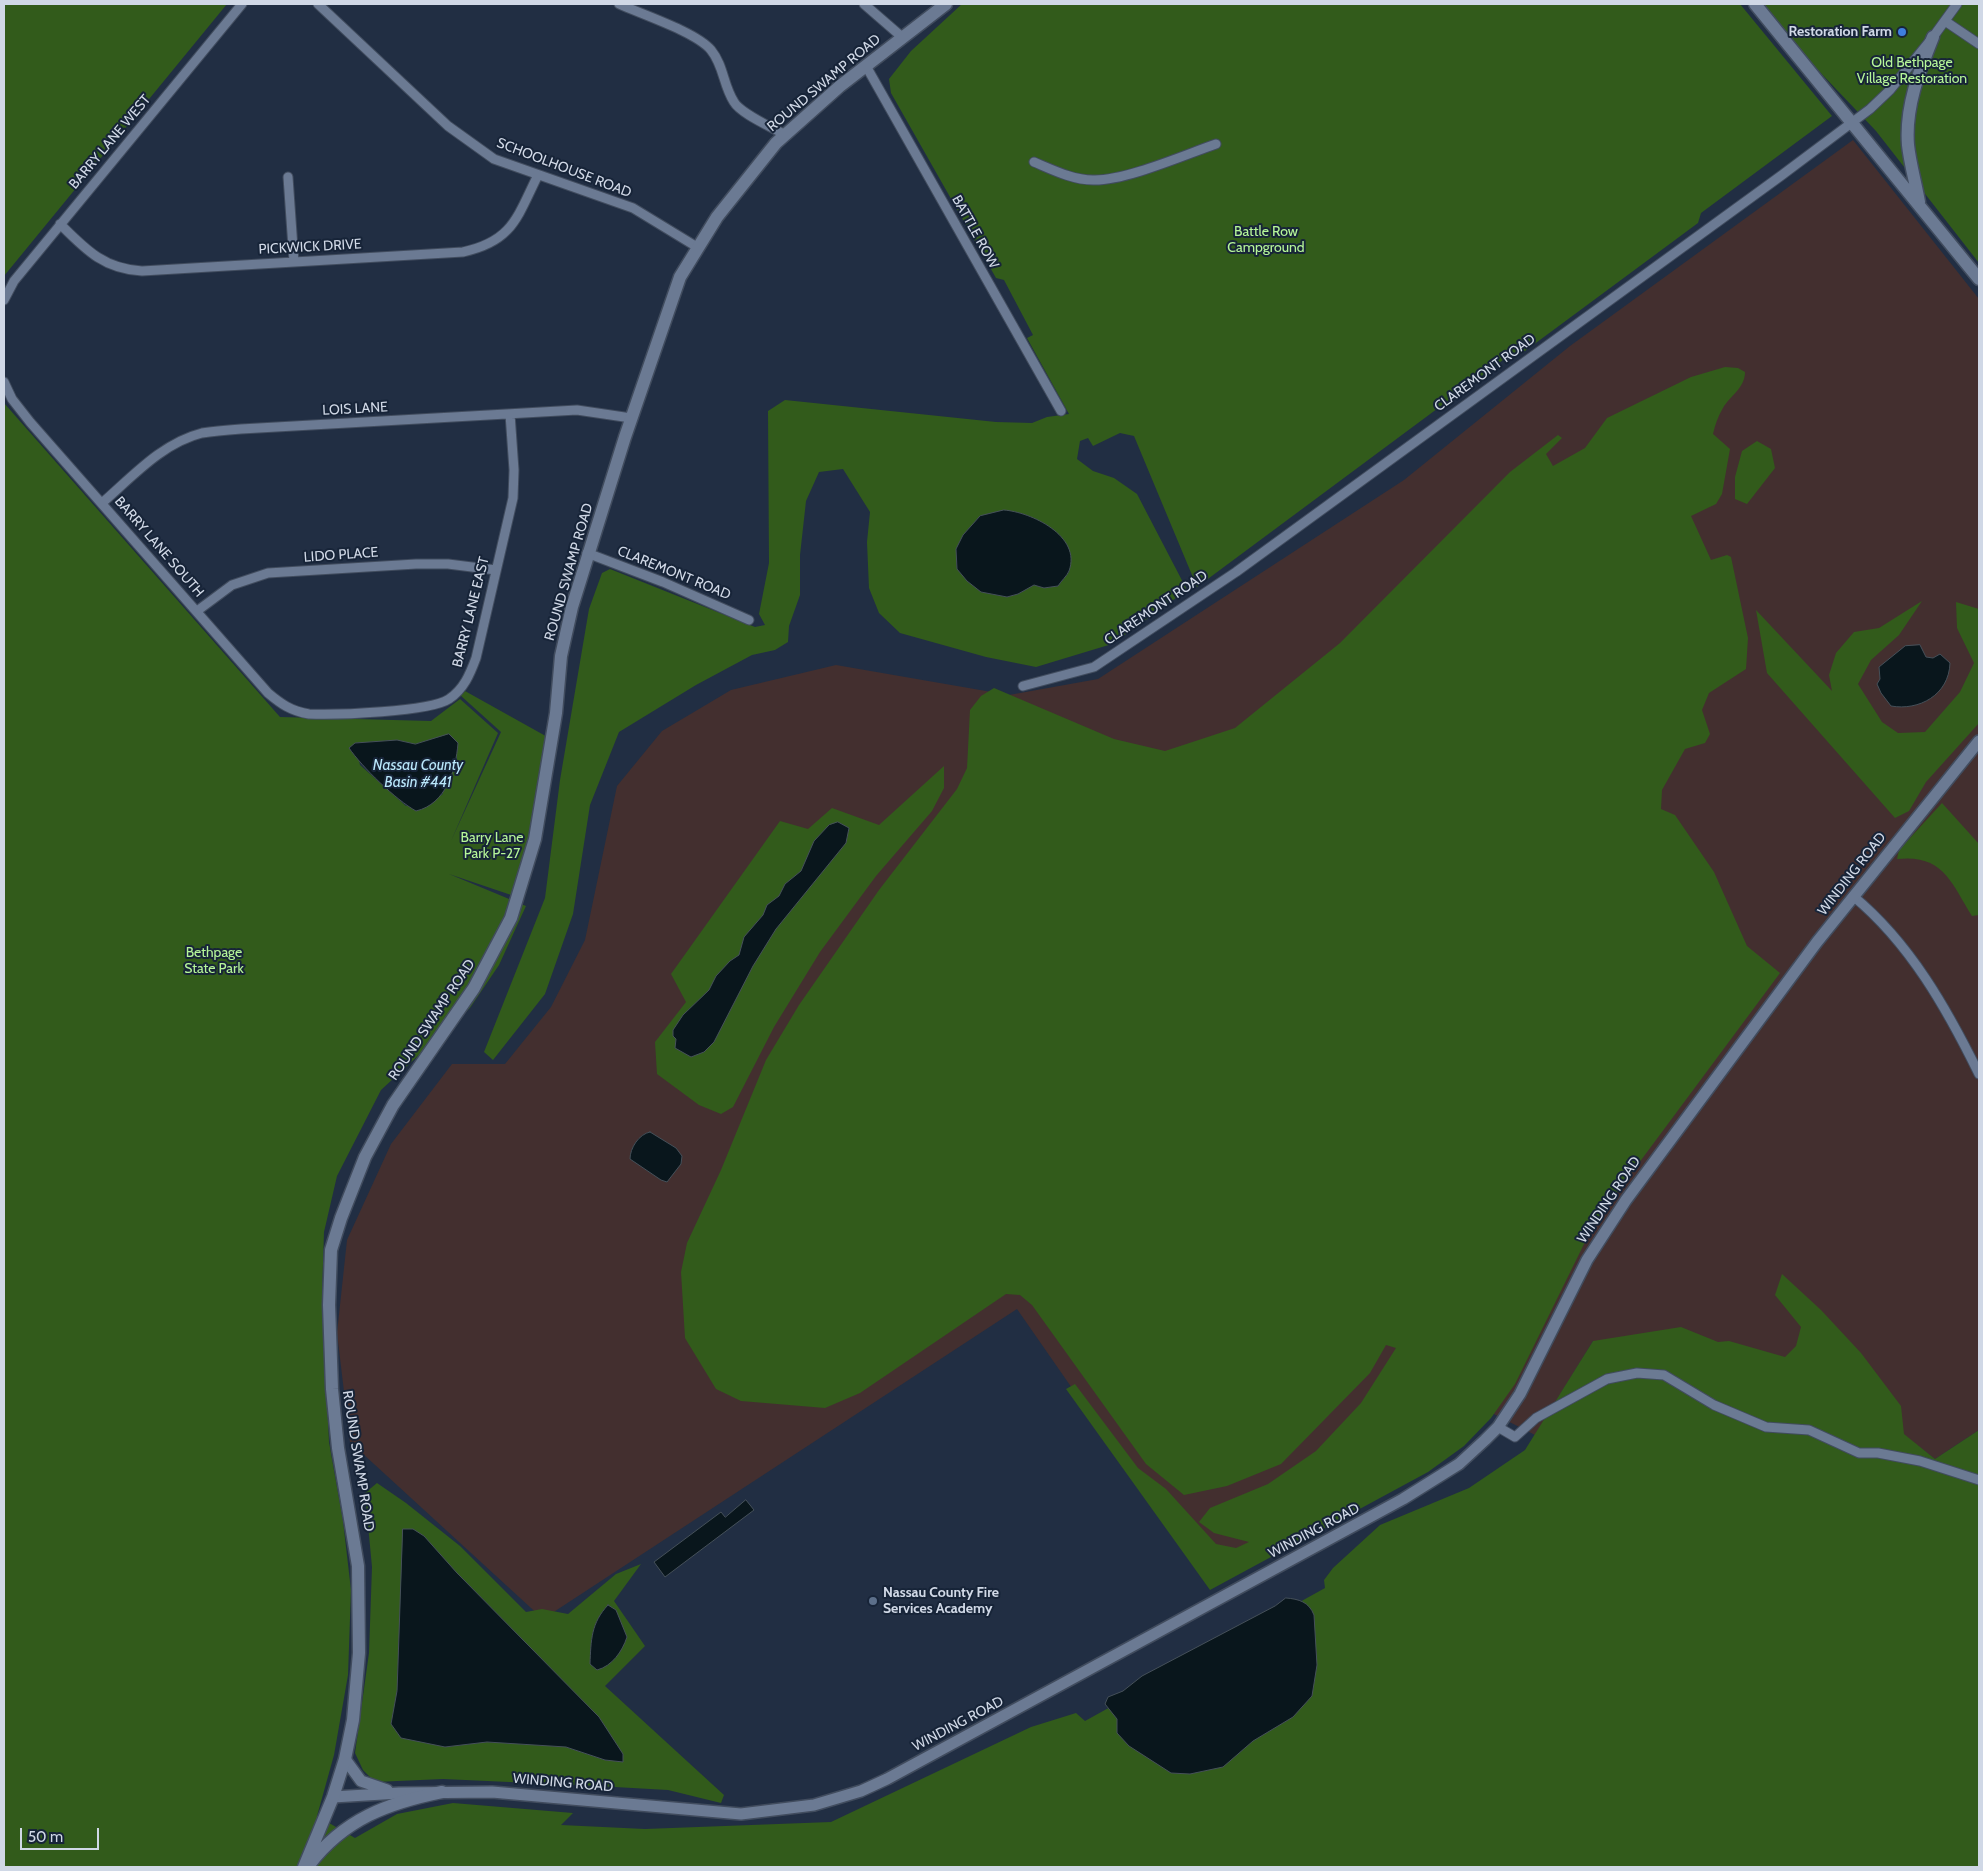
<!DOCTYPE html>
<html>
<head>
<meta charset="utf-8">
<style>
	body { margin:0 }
	#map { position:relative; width:1983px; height:1871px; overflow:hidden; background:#212e43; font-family:Cabin,sans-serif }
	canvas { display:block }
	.frame { position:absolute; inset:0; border:5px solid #d0d8e6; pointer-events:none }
	.scale { position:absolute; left:20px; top:1828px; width:79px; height:22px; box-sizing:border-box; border:2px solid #d0d8e6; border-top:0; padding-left:6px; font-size:15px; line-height:18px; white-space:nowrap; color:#d0d8e6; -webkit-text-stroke:4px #172438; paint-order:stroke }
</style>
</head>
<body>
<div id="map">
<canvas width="1983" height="1871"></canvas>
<div class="frame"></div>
<div class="scale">50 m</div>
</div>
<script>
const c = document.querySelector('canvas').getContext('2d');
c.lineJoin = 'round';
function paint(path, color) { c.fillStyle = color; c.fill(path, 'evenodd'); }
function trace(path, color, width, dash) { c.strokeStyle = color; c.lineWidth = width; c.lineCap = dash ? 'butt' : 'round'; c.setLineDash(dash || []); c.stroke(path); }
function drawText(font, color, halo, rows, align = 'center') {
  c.font = font + ' Cabin,sans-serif'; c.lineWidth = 4; c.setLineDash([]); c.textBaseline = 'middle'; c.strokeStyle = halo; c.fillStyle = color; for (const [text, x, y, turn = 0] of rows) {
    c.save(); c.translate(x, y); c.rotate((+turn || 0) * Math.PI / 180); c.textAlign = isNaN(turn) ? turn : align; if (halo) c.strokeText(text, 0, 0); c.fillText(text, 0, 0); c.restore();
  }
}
paint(new Path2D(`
	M1853,140L1979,299V1430L1935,1459L1830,1377L1593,1341L1535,1435L1484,1409L1211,1588L1017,1309L543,1619L350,1442L337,1333L347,1240L391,1144L452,1064H505L551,1007L585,940L617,786L662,731L731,690L836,665L1009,695L1098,679L1404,480L1570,346Z`), '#432f2f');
paint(new Path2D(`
	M4,4H227L4,276Z
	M962,4H1740L1832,116L1701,213L1698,223L1525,351L1511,354L1197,587L1134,436L1120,433L1093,446L1088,438L1080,441L1077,459L1093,471L1114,478L1137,494L1187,590L1112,644L1036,667L986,657L900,633L879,613L869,588L867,542L870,512L843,469L819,472L806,501L800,555V595L789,626L788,642L775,650L752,655L696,685L619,732L590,805L573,914L545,994L493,1060L484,1052L545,898L560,780L589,609L602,573L610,569L755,627L765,625L759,614L769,563L768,411L785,400L996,422L1032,423L1047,417L1069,414L1027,338L1033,335L1004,280L996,278L891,93L889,79L911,51ZM1004,510L1037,520L1059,535L1071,555L1069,572L1058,586L1044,588L1034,585L1018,594L1007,597L981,592L957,569L956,549L963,535L980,516Z
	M1755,4H1979V263L1876,131Z
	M1725,367L1738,368L1745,372C1745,388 1730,396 1723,408C1718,416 1715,425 1713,434L1730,449L1722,494L1716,504L1691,516L1711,560L1727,555L1731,557L1748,638L1746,669L1709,693L1702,710L1710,734L1705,743L1685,749L1662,790L1661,809L1675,815L1714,872L1747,946L1780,973L1604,1210L1586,1240L1515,1384L1491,1418L1464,1446L1428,1472L1210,1590L1066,1389L1075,1384L1138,1468L1166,1489L1216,1544L1236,1548L1249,1542L1214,1533L1199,1522L1210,1508L1268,1484L1316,1451L1361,1403L1396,1348L1386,1345L1370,1373L1281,1464L1227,1486L1184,1495L1146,1464L1032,1305L1020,1295L1006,1294L860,1393L825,1408L741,1401L716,1389L685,1338L681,1272L687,1243L721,1170L766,1060L799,1005L879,890L957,789L967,768L970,710L981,696L994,688L1114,739L1165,751L1235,728L1340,643L1510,472L1558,435L1562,438L1546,454L1553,466L1585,448L1607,418L1691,377Z
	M4,403L280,717L431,721L460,699L498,733L451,841L501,732L460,695L465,691L551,739L517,897L449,874L526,906L499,965L470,1008L381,1090L337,1176L324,1232L322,1295L329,1442L343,1521L351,1590L348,1675L334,1755L317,1816L355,1838L397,1814L453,1803L573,1813L561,1825L645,1829L831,1822L1031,1727L1076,1713L1085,1721L1325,1588L1324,1580L1333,1568L1380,1525L1469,1488L1525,1450L1593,1341L1681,1327L1718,1342L1729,1341L1785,1357L1796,1346L1801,1327L1775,1295L1782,1274L1821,1310L1861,1353L1901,1406L1904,1434L1935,1459L1979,1430V1867H4ZM397,740L457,757L442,795L406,806L360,765L355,743Z
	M1757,441L1771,449L1775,468L1747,504L1735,499V477L1742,451Z
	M1922,601L1899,635L1871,660L1858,684L1882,722L1898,733L1925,732L1960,692L1974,663L1957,628L1956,602L1979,609V723L1926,782L1909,811L1895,818L1767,673L1756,610L1832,691L1829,675L1836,653L1854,632L1879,628Z
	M944,766V788L932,811L876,876L820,952L774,1027L733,1107L721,1114L699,1105L657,1074L655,1042L686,1002L671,974L780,821L808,829L832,808L879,825Z
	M1942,803L1979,844V915L1972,916C1951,882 1943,854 1897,859L1899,850Z
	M377,1483L406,1503L460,1546L526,1612L542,1609L568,1614L616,1574L641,1564L614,1601L645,1646L605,1686L724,1795L721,1803L668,1790L597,1786L443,1779L375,1782L363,1770L355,1753L369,1653L372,1567L365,1493ZM403,1529L457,1573L542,1660L605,1760L566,1747L524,1744L487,1742L445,1747L391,1724L397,1691Z`), '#325b1b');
const water = new Path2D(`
	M1004,510C1031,512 1082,536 1069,571C1067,576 1061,581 1058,586L1044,588L1034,585L1018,594L1007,597L981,592L967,581L957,569L956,549L963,535L980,516Z
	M1920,645L1926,657L1933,658L1940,654L1950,663C1949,695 1919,711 1891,706L1881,693L1877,684L1880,679L1879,667L1905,646Z
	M449,734L458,743C456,770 446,804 416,811C396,800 362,767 349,748L355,743L397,740L415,744Z
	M838,822L849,828L846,843L776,929L753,966L714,1042L704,1052L691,1057L675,1048L676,1039L673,1036V1030L683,1015L709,990L716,976L730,961L739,955L744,937L763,915L767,905L779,896L785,884L801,871L814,841L829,825Z
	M650,1132L676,1148L682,1156L681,1164L667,1182L661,1180L630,1159C630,1148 639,1134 650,1132Z
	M746,1500L754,1510L665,1577L654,1562L721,1512L725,1517Z
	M403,1529H413L424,1536L457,1573L599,1717L623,1754V1762L605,1760L566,1747L487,1742L445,1747L401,1738L391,1724L397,1691Z
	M1286,1598C1299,1599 1309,1602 1314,1615L1317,1665L1312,1696L1293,1717L1253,1741L1223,1767L1190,1774L1171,1773L1129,1746L1117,1733V1719L1105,1704L1108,1697L1123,1691L1142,1676L1275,1606Z
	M608,1605L616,1610L627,1637C622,1652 612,1666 597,1670L590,1664C591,1640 591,1623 608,1605Z`);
paint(water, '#09161c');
trace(water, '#455059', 1);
const minor = new Path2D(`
	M318,4L448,126L494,159L633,208L697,247
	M619,4C641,14 696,32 711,50C724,66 723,85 734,102C741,114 772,127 785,135
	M864,4L902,37
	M1945,21L1979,44
	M866,66L1061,411
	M1034,162C1053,170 1073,180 1093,180C1125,181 1184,155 1216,144
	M288,177L294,262
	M60,224C86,250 104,269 142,271L463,252C513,241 517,217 538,175
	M4,300L14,281L242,4
	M4,382L12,399L30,422L268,693C281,704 291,711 309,714C336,715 429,712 449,699C464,689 470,674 476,658L513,498L514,470L510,414
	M102,503C132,477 162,443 202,433C215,431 228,430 241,429L577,410L631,418
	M587,553L663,582L749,620
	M197,611L232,585L268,573L416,564H448L496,570
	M1023,686L1094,667L1236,572L1782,175L1870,109L1890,90L1933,37L1957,4
	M1853,896C1910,943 1947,1009 1979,1074
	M1498,1427L1515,1437L1536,1418L1607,1379L1637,1373L1664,1375L1714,1405L1766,1427L1809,1430L1859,1453H1878L1920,1461L1979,1480`);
const tertiary = new Path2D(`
	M345,1759L361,1781L387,1790
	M333,1797L399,1793L492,1792L741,1814L814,1805L861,1791L887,1779L1403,1499L1459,1464L1485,1440L1498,1427L1520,1394L1587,1260L1626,1200L1817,942L1979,741`);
const secondary = new Path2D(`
	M1755,4L1979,279
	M1919,202C1916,184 1910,164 1908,145C1905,107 1919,72 1933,37
	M309,1865C344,1819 388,1803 442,1792
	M304,1867L333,1797L345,1759L353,1720L359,1653L358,1566L338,1448L332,1389L329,1305L331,1250L341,1218L365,1157L393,1105L474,988L511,918L535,839L556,713L561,656L572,607L625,437L680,277L717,217L776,143L840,86L946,4`);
trace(minor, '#414c5e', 11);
trace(tertiary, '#414c5e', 14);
trace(secondary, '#414c5e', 15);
trace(minor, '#6b7a93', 9);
trace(tertiary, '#6b7a93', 11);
trace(secondary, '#6b7a93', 12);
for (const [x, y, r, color] of [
	[1902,32,5,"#3f7fe0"],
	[873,1601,5,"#5c6f8a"]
]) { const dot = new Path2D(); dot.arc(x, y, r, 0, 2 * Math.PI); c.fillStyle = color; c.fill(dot); trace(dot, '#172438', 2); }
drawText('bold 14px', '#d0d8e6', '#172438', [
	["Restoration Farm",1892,32],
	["Nassau County Fire",883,1593,"left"],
	["Services Academy",883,1609,"left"]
], 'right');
drawText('14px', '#b6f699', '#172438', [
	["Old Bethpage",1912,63],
	["Village Restoration",1912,79],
	["Battle Row",1266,232],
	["Campground",1266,248],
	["Barry Lane",492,838],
	["Park P-27",492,854],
	["Bethpage",214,953],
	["State Park",214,969]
]);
drawText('14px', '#d0d8e6', '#172438', [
	["ROUND SWAMP ROAD",824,83,-40],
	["BARRY LANE WEST",110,142,-50],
	["SCHOOLHOUSE ROAD",564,168,21],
	["BATTLE ROW",975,232,61],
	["PICKWICK DRIVE",310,247,-3],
	["CLAREMONT ROAD",1485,373,-36],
	["LOIS LANE",355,409,-3],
	["BARRY LANE SOUTH",159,547,49],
	["LIDO PLACE",341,555,-4],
	["ROUND SWAMP ROAD",569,572,-74],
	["CLAREMONT ROAD",674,573,22],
	["CLAREMONT ROAD",1156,608,-34],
	["BARRY LANE EAST",471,612,-76],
	["WINDING ROAD",1852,874,-52],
	["ROUND SWAMP ROAD",432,1020,-56],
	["WINDING ROAD",1609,1200,-56],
	["ROUND SWAMP ROAD",358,1461,81],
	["WINDING ROAD",1314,1531,-28],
	["WINDING ROAD",958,1724,-28],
	["WINDING ROAD",563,1783,5]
]);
drawText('italic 15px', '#bae8fc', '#172438', [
	["Nassau County",418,766],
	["Basin #441",418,783]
]);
</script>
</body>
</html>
